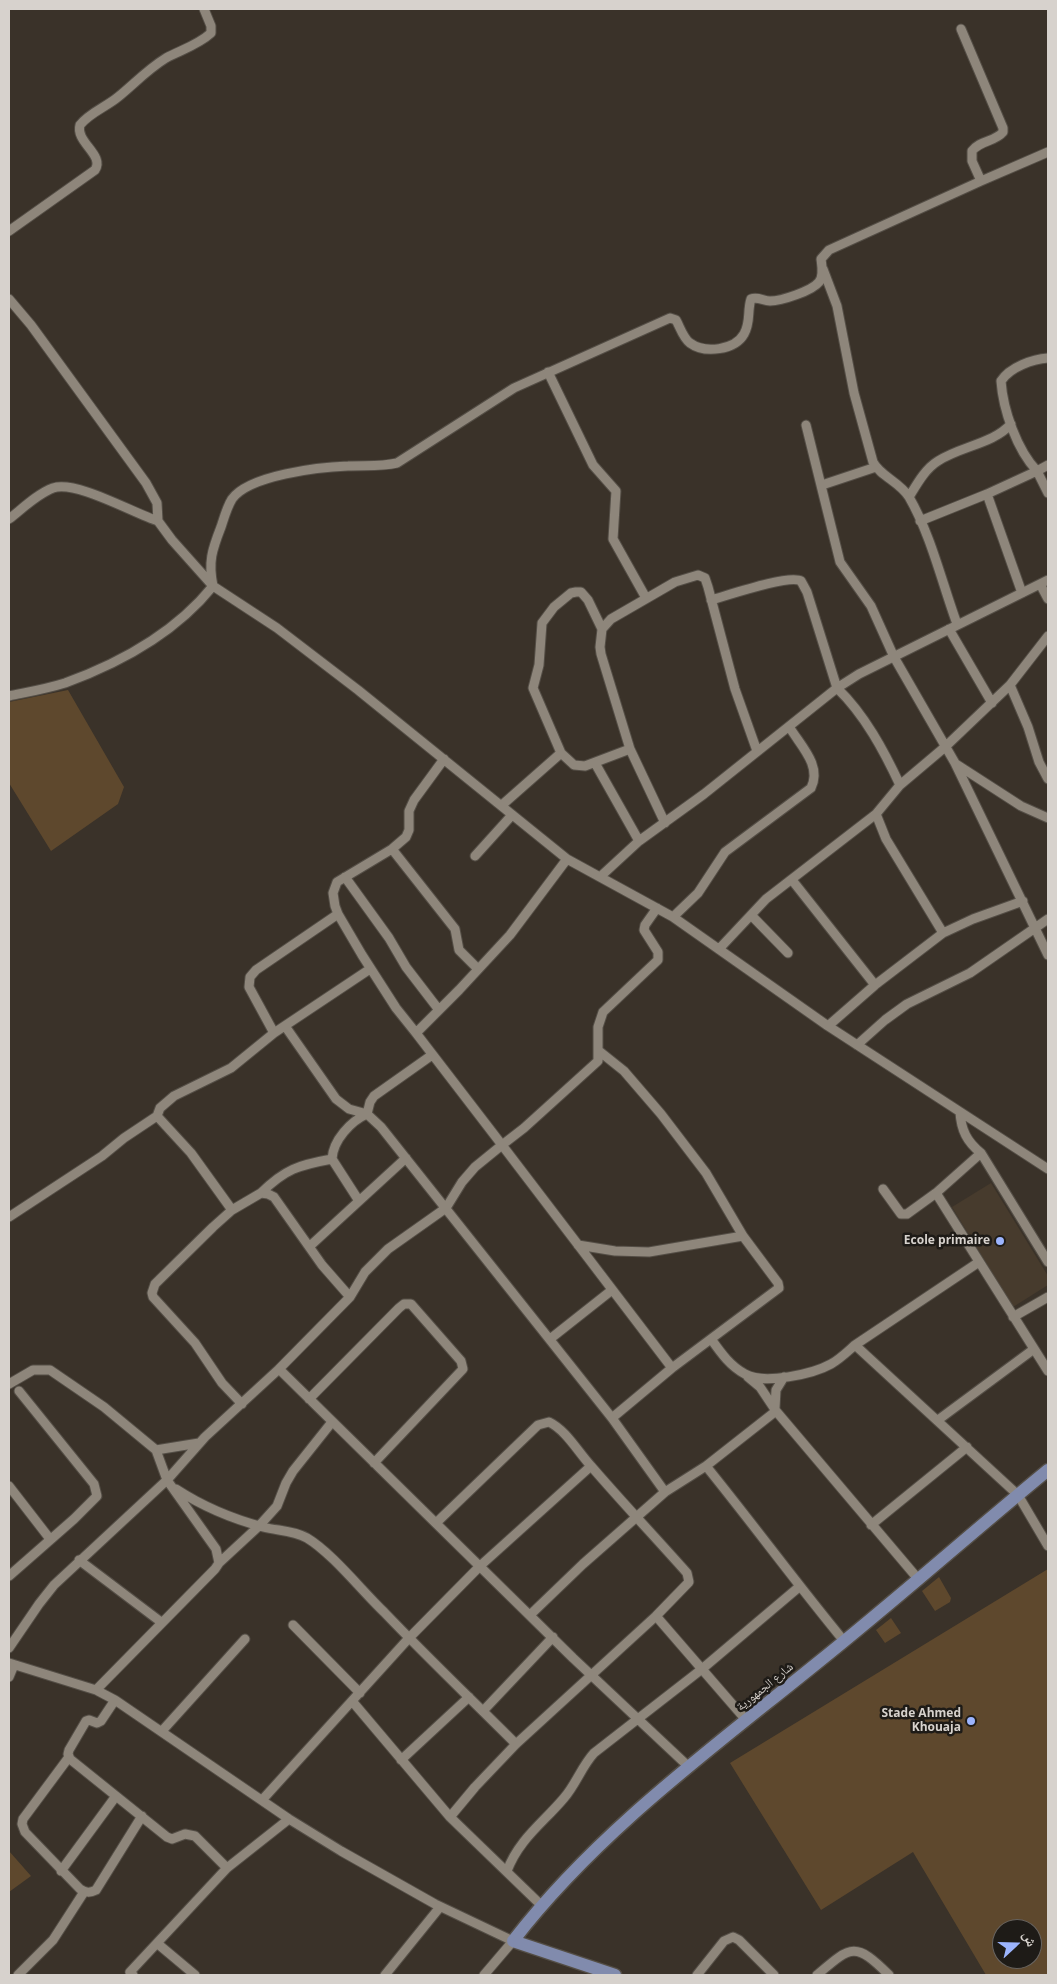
<!DOCTYPE html>
<html>
<head>
<meta charset="utf-8">
<style>
	body { margin:0 }
	#map { position:relative; width:1057px; height:1984px; overflow:hidden; background:#3a3229; font-family:"Open Sans","Noto Naskh Arabic",sans-serif }
	canvas { display:block }
	.frame { position:absolute; inset:0; border:10px solid #d7d2cd; pointer-events:none }
	.north { position:absolute; left:992px; top:1919px; width:50px; height:50px; box-sizing:border-box; background:#1e1b17; border:1px solid #686460; border-radius:50%; rotate:69deg; font-size:14px; font-weight:700; line-height:20px; text-align:center; color:#d7d2cd }
	.north::after { content:''; display:block; margin:auto; width:18px; height:22px; background:#9cb4fd; clip-path:polygon(50% 0,100% 100%,50% 72%,0 100%) }
</style>
</head>
<body>
<div id="map">
<canvas width="1057" height="1984"></canvas>
<div class="frame"></div>
<div class="north">ش</div>
</div>
<script>
const c = document.querySelector('canvas').getContext('2d');
c.lineJoin = 'round';
function paint(path, color) { c.fillStyle = color; c.fill(path, 'evenodd'); }
function trace(path, color, width, dash) { c.strokeStyle = color; c.lineWidth = width; c.lineCap = dash ? 'butt' : 'round'; c.setLineDash(dash || []); c.stroke(path); }
function drawText(font, color, halo, rows, align = 'center') {
  c.font = font + ' "Open Sans","Noto Naskh Arabic",sans-serif'; c.lineWidth = 5; c.setLineDash([]); c.textBaseline = 'middle'; c.strokeStyle = halo; c.fillStyle = color; for (const [text, x, y, turn = 0] of rows) {
    c.save(); c.translate(x, y); c.rotate((+turn || 0) * Math.PI / 180); c.textAlign = isNaN(turn) ? turn : align; if (halo) c.strokeText(text, 0, 0); c.fillText(text, 0, 0); c.restore();
  }
}
paint(new Path2D(`
	M991,1183L1048,1276V1285L1013,1307L952,1207Z`), '#473b2d');
paint(new Path2D(`
	M68,690L124,787L118,804L51,851L9,783V702Z
	M1048,1569V1975H986L913,1852L821,1910L730,1763ZM1002,1929H1032V1959H1002Z
	M939,1577L951,1598L950,1602L935,1611L922,1591Z
	M891,1618L901,1633L885,1643L876,1630Z
	M9,1851L31,1876L9,1892Z`), '#5e482d');
const minor = new Path2D(`
	M961,29L1003,128V132C995,142 980,140 972,151V161L981,181
	M9,231L95,170C105,155 75,142 80,125C89,113 106,107 118,97C134,84 148,69 166,58C181,50 198,45 211,33V26L204,9
	M823,269L837,306L854,393L873,462C880,476 900,482 909,497C931,535 942,583 957,624
	M9,299L31,325L146,483L157,503L158,521L172,540L213,586L277,628L358,690L567,859L673,917L828,1026L1048,1169
	M1048,358C1033,359 1010,367 1001,381C1003,410 1017,450 1037,471L1048,465
	M548,372L593,465L616,491L613,539L646,598
	M806,425L840,562L871,606L894,657L955,763L1048,955
	M822,485L876,467
	M987,494L1022,593
	M909,497C917,484 925,469 938,461C961,446 993,444 1011,424
	M9,519C22,509 37,494 53,488C76,480 133,513 158,521
	M920,521L987,494L1037,471L1048,493
	M1040,584L1048,599
	M711,600C726,596 789,574 801,581L807,592L837,688C865,715 884,751 900,785
	M949,629L992,703
	M1010,685L1028,727L1039,762L1048,779
	M9,696C28,692 46,689 65,683C120,663 176,632 213,586C208,562 212,550 221,527C224,518 227,507 232,499C249,475 320,467 348,466C365,465 380,467 397,463L514,388L670,318L676,320C680,327 683,338 690,343C705,354 735,350 744,334C751,322 747,311 751,299C758,296 763,301 770,301C781,301 812,291 819,282C824,276 822,267 821,259L829,250L981,181L1048,152
	M630,749L601,654L600,647L602,629L611,619L675,582L698,575L705,578L708,587L735,689L757,751
	M561,753L533,688L539,665L542,623L554,607L571,593L576,592H581L588,600L602,629
	M595,763L639,841
	M956,764L1021,806L1048,818
	M502,805L561,753L574,765L585,766L630,749L665,823
	M876,814L886,839L943,933
	M392,849L455,929L459,950L478,969
	M475,856L512,815
	M567,859L510,935L459,990L416,1033L502,1145L524,1128L598,1061V1027L603,1012L658,960V952L644,930L645,925L657,908
	M601,876L639,841L704,794L837,688L859,674L1048,580
	M345,877L389,938L406,967L439,1010
	M792,880L875,985
	M751,915L788,953
	M673,917L698,893L725,852L811,788C822,766 801,746 790,728
	M719,949L766,899L876,814L900,785L945,747L1010,685L1048,636
	M285,1026L336,1099L349,1109L367,1114L381,1127L612,1418L665,1492
	M828,1026L875,985L943,933L973,919L1023,901
	M274,1033L249,987L250,977L256,970L338,914
	M416,1033L396,1008L362,955L338,914L335,906L333,893L337,882L392,849L406,837L409,830V811L414,800L444,759
	M857,1045L885,1020L907,1004L970,973L1048,919
	M599,1051L624,1071L661,1114L706,1173L743,1236L778,1283L779,1288L672,1368L612,1418
	M960,1112C961,1130 967,1142 981,1153
	M332,1159L359,1201
	M883,1189L901,1214H907L936,1193
	M261,1193C285,1169 299,1165 332,1159C333,1140 351,1121 367,1114L370,1102L374,1096L432,1055
	M232,1210L191,1153L157,1116L160,1108L174,1096L231,1068L274,1033L370,969
	M9,1217L102,1156L124,1138L157,1116
	M578,1245L615,1251L649,1252L743,1236
	M310,1246L406,1158
	M1048,1262L981,1153L936,1193L1048,1371
	M1013,1317L1048,1297
	M550,1339L612,1290
	M711,1339C721,1353 730,1366 745,1374C764,1385 813,1374 831,1364C840,1359 847,1352 855,1345L979,1262
	M855,1345L1018,1495L1048,1546
	M279,1369L573,1658L689,1767
	M748,1377L760,1387L776,1411
	M9,1384L33,1370H50L104,1407L156,1450L167,1480L216,1549L219,1563L215,1569L96,1690
	M309,1399L399,1308L404,1304H411L461,1361L463,1369L374,1463
	M242,1404L222,1383L195,1343L153,1297L152,1293L155,1284L213,1227L232,1210L261,1193L268,1194L274,1197L322,1265L350,1297
	M775,1408L776,1390L784,1377
	M938,1420L1034,1349
	M156,1450L199,1443
	M706,1466C753,1524 797,1584 844,1641
	M9,1486L50,1539
	M176,1489C202,1506 233,1519 263,1527C278,1531 293,1530 307,1538C332,1553 362,1591 384,1612C427,1657 472,1700 516,1744
	M436,1523L538,1425L549,1422C566,1430 578,1452 591,1466C622,1502 655,1537 687,1573L689,1582L656,1616L516,1744L475,1787L450,1817
	M871,1525L967,1447
	M79,1560L161,1622
	M219,1563L259,1526L277,1506L286,1483L293,1471L332,1422
	M9,1576L74,1519L97,1496L94,1484L19,1391
	M530,1615L583,1564L665,1492L706,1466L776,1411L919,1580
	M656,1616L746,1720
	M293,1625L360,1693
	M9,1648L39,1604L54,1585L167,1480L205,1437L279,1369L350,1297L365,1272L388,1249L446,1208L462,1182L475,1167L502,1145L672,1368
	M9,1663L96,1690L115,1700L289,1819L341,1851L435,1904L513,1941L484,1975
	M9,1677L14,1665
	M115,1700L101,1721L97,1723L89,1720L86,1721L69,1750L68,1754L70,1759L167,1837L172,1839L185,1834L195,1836L227,1868
	M352,1701L450,1817L541,1905
	M483,1711L553,1637
	M162,1731L245,1639
	M69,1757L23,1819L22,1824L25,1832L80,1889C86,1893 90,1893 96,1890L142,1816
	M401,1760L469,1697
	M263,1799L409,1638L480,1566L591,1466
	M61,1871L116,1796
	M507,1871C519,1839 543,1823 564,1798C576,1784 582,1766 594,1753L702,1669L799,1587
	M158,1944L195,1975
	M18,1975L53,1940L84,1892
	M133,1975L130,1972L227,1868L289,1819
	M385,1975L440,1907
	M697,1975L724,1941L733,1937L739,1940L774,1975
	M817,1975C851,1946 855,1941 889,1975`);
const major = new Path2D(`
	M615,1975L513,1941C596,1833 711,1749 816,1664C895,1601 970,1534 1048,1470`);
trace(minor, '#544e46', 11);
trace(major, '#544e46', 15);
trace(minor, '#8e867b', 9);
trace(major, '#818bad', 12);
for (const [x, y, r, color] of [
	[1000,1241,5,"#9cb4fd"],
	[971,1721,5,"#9cb4fd"]
]) { const dot = new Path2D(); dot.arc(x, y, r, 0, 2 * Math.PI); c.fillStyle = color; c.fill(dot); trace(dot, '#1e1b17', 2); }
drawText('bold 12px', '#d7d2cd', '#1e1b17', [
	["Ecole primaire",990,1241],
	["Stade Ahmed",961,1714],
	["Khouaja",961,1728]
], 'right');
drawText('12px', '#d7d2cd', '#1e1b17', [
	["شارع الجمهورية",765,1687,-39]
]);
</script>
</body>
</html>
